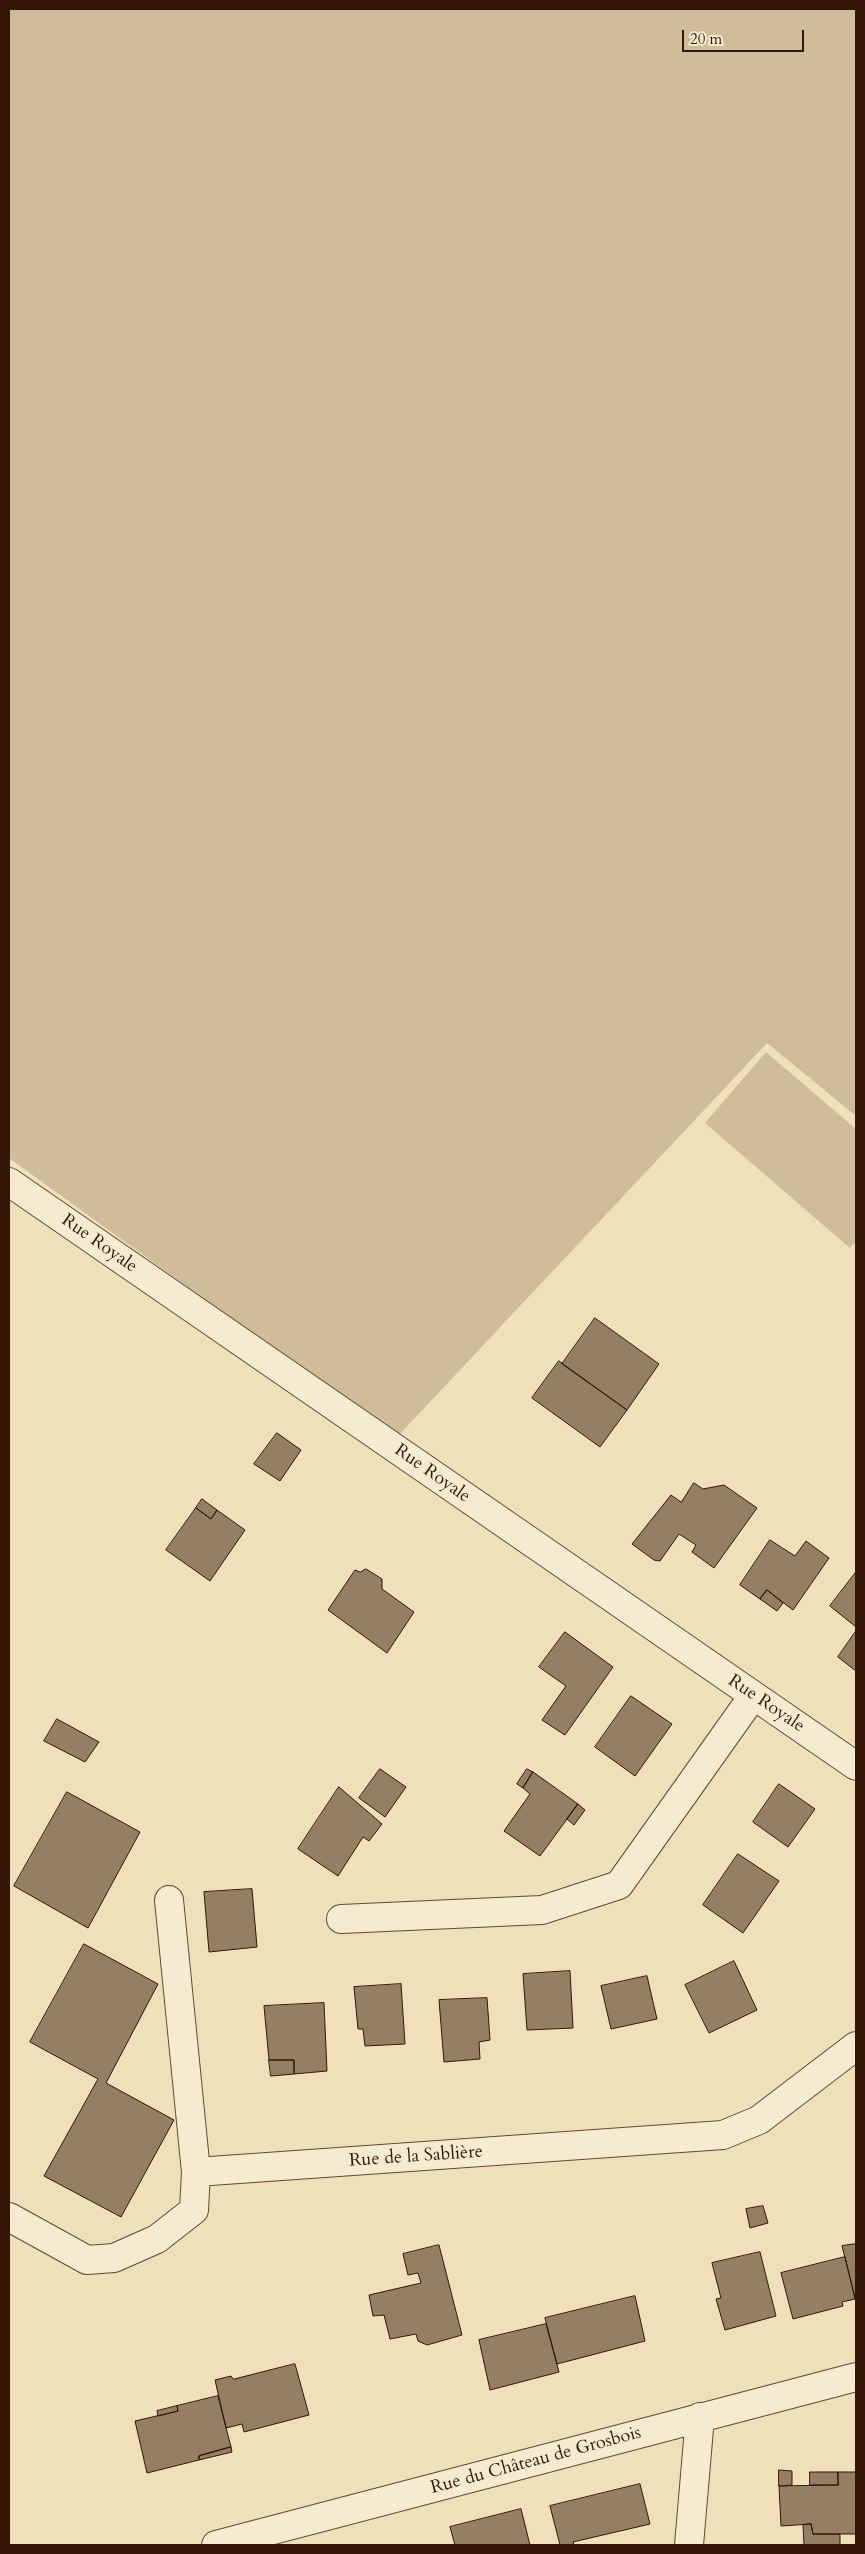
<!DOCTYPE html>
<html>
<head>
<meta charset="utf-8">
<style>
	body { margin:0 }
	#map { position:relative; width:865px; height:2554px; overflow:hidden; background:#eee0b8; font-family:Cardo,serif }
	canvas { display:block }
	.frame { position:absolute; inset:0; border:10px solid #351506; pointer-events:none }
	.scale { position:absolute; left:682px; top:30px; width:122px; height:22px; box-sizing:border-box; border:2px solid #351506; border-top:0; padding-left:6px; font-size:15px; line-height:18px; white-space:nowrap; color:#351506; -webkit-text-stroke:4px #f4ebd1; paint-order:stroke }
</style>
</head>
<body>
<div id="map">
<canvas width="865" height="2554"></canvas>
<div class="frame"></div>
<div class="scale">20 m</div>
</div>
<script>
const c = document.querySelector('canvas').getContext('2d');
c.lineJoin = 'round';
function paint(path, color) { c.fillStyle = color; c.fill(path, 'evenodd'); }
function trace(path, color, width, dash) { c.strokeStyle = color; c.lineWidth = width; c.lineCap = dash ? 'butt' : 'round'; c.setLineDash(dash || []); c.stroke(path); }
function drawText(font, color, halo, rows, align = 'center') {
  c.font = font + ' Cardo,serif'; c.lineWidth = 4.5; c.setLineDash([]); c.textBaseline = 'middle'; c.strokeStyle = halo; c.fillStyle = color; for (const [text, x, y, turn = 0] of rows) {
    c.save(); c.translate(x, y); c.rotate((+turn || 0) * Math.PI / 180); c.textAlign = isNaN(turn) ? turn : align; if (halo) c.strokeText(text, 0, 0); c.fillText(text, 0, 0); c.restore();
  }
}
paint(new Path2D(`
	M9,9H856V1116L767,1043L396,1438L9,1158Z
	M766,1052L856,1129V1241L850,1248L705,1123Z`), '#cfbd9a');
const building = new Path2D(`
	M595,1318L659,1364L627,1410L562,1364Z
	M559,1361L627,1410L600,1447L532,1398Z
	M277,1433L301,1450L280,1481L254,1464Z
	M694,1483L703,1489L724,1485L757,1508L714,1568L692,1552L696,1545L679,1534L660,1561L654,1560L632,1544L671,1495L681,1502Z
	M202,1499L217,1510L211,1519L196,1508Z
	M196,1508L211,1519L217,1510L245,1530L210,1581L166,1550Z
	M770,1540L795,1556L806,1541L829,1558L793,1610L767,1590L760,1599L740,1585Z
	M366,1569L382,1579V1589L414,1612L387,1653L328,1610L355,1570L360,1572Z
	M856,1572V1627L830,1606Z
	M767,1590L783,1603L777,1611L760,1599Z
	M856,1631V1671L838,1657Z
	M565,1632L613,1667L565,1735L542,1720L566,1686L539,1667Z
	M631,1696L672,1724L635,1776L595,1747Z
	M57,1719L99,1742L85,1762L44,1741Z
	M380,1769L406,1787L385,1817L359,1798Z
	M527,1769L533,1772L523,1788L517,1784Z
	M533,1772L578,1804L540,1856L504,1831L530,1794L523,1788Z
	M779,1784L815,1809L788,1847L753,1822Z
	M339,1787L382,1824L369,1841L363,1837L338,1876L298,1849Z
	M67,1792L140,1832L88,1928L14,1886Z
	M578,1804L585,1810L574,1825L567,1819Z
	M738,1854L779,1881L743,1933L703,1905Z
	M252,1889L257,1947L209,1952L204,1892Z
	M84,1944L158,1984L106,2083L174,2120L121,2217L44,2176L98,2079L30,2042Z
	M734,1961L757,2010L709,2033L685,1985Z
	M570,1971L573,2028L527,2030L523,1974Z
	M647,1976L657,2019L611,2029L601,1986Z
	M401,1984L405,2044L365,2046L363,2029H358L354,1987Z
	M487,1998L490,2040L479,2042L480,2059L444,2062L439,2000Z
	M324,2003L327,2071L294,2074V2060H269L264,2006Z
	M269,2060H294V2074L271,2076Z
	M763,2206L768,2223L750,2228L746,2209Z
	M853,2244H856V2301L842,2246Z
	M439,2245L462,2335L427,2345L418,2341L416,2334L390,2339L384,2315L373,2316L369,2295L421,2283L418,2273L408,2275L403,2254Z
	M760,2252L776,2316L725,2330L716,2299L721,2298L712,2263Z
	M845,2257L855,2299L842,2302L843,2306L793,2319L781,2273Z
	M635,2296L645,2341L557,2364L545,2318Z
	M546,2324L559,2372L490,2390L479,2340Z
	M295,2364L309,2415L244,2432L242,2424L226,2428L215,2380L231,2376L233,2379Z
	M218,2396L231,2447L199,2456V2460L147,2473L135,2421L178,2411L177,2406Z
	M177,2406L178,2411L158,2416L157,2411Z
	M231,2447L232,2452L199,2460V2456Z
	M779,2470L792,2471V2485L779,2486Z
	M810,2472H838V2485H810Z
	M838,2472H856V2534H813L811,2524L781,2526L779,2486L838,2485Z
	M640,2484L650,2524L573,2542L574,2545H560L550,2506Z
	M521,2509L530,2545H455L450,2527Z
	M811,2524L813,2534H840V2545H804L803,2525Z`);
paint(building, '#957f63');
trace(building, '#351506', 1);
const minor = new Path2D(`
	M9,1182L856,1766
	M169,1900L196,2172
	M341,1919L542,1910L619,1885L753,1696
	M9,2217L87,2260L114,2258L157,2239L194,2210L196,2172L723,2135L759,2120L856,2046
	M216,2545L856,2377
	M689,2545L700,2417`);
trace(minor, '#634832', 30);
trace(minor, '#f4ebd1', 28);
drawText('18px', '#351506', '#f4ebd1', [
	["Rue Royale",99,1244,35],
	["Rue Royale",432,1474,35],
	["Rue Royale",766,1704,34],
	["Rue de la Sablière",416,2157,-4],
	["Rue du Château de Grosbois",536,2461,-15]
]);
</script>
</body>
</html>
